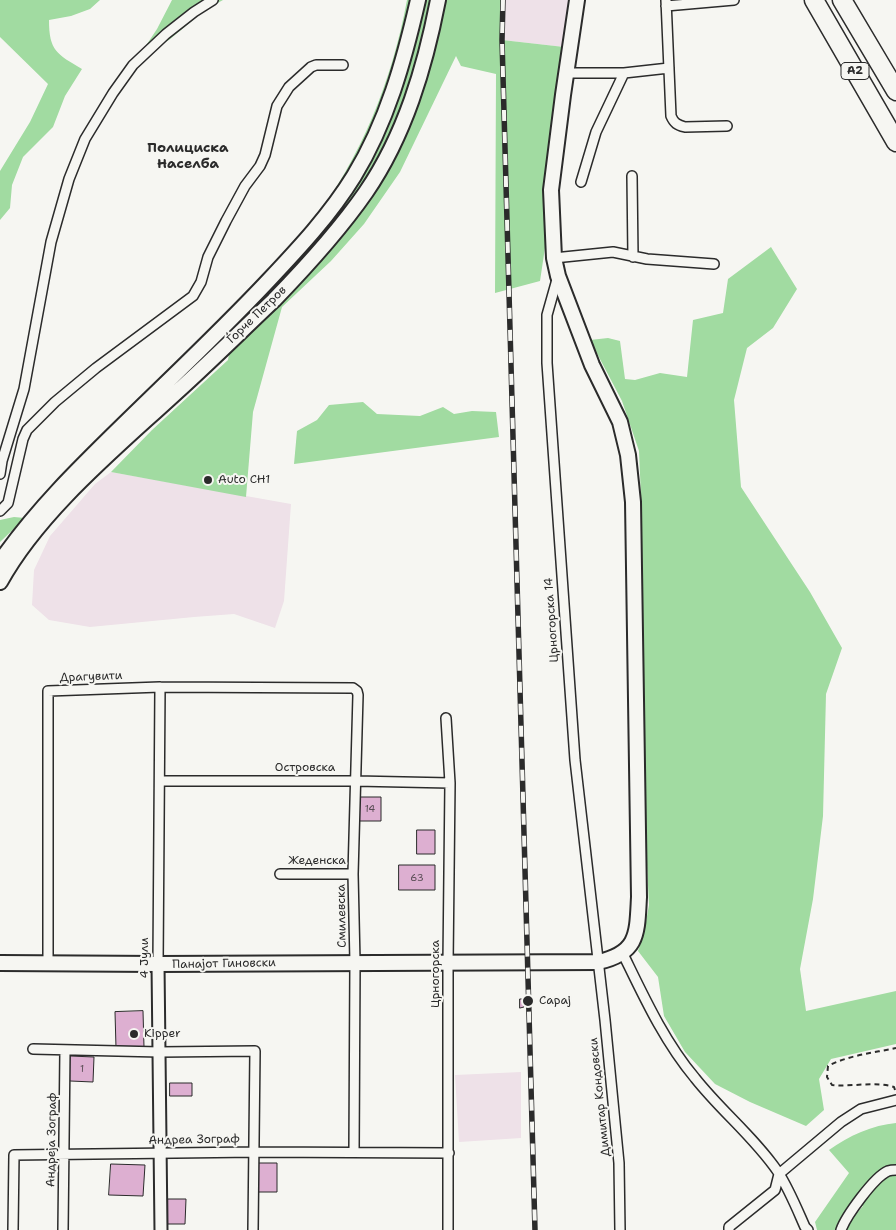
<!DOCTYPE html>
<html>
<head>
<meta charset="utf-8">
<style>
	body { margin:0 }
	canvas { display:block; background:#f6f6f2 }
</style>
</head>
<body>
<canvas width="896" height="1230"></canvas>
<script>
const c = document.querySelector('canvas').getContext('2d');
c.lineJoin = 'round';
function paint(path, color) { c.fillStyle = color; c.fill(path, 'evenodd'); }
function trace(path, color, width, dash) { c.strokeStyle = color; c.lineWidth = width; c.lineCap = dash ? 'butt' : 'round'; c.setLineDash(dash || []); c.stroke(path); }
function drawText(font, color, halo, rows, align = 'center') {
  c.font = font + ' "Shantell Sans",sans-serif'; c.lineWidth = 4; c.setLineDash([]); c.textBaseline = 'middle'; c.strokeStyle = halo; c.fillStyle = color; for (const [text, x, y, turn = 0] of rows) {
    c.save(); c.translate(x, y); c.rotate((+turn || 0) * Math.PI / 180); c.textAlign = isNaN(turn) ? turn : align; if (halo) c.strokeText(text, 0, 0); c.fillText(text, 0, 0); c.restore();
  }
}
paint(new Path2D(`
	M503,0H572L564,47L502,40Z
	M111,472L291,504L284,601L275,628L234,614L194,617L90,627L49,620L32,605L34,570L50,536L95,484Z
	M521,1072V1138L459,1142L455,1075Z`), '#eee1e8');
paint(new Path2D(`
	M0,0H100L90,9L71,16L49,20C49,51 57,54 82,69L65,96L53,127L23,157L12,185L10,208L0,220V171L30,122L48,84L0,37Z
	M172,0H223L205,10L169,40L141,53L157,29Z
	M407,0H504L502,40L564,47L547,162L546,241L540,281L495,293L496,74L461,66L456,56L400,172L364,224L331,261L282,307L253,412L246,497L111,472L152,430L228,360L230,348L204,337C232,309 260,282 286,253C294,244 304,234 311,224C361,158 392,81 407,0Z
	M771,247L797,289L773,328L747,348L734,400L741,487L810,592L842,648L826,694L823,816L813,899L800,969L806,1011L896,991V1044L831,1059L819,1079L824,1110L806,1126L750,1102L715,1084L685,1052L664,1016L658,977L638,951L644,933L649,905L644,804L645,708L641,659V497L639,451L622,401L590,340L608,338L620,341L625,379L635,380L660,373L687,377L693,320L723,313L728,279Z
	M363,402L377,414L420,416L443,407L454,414L472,411L496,412L499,437L294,464L297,431L317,420L329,405Z
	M14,517L25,518L0,542V520Z
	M896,1123V1230H846L849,1222L863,1206L854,1201L838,1230H817L815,1222L849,1173L829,1150C848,1136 873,1125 896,1123Z`), '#a1dba1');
const building = new Path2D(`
	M358,797H381V821H359Z
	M417,830H435V854H417Z
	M399,865H435V890H399Z
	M520,999H523L524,1007L520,1008Z
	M143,1011L144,1047L116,1048L115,1012Z
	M70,1056L94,1057L93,1082L70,1081Z
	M170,1083H192V1096H170Z
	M259,1163H277V1192H258Z
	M111,1164L145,1165L143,1196L109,1195Z
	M168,1199H186L185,1224H168Z`);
paint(building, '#ddafd1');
trace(building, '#2b2b2b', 1);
const minor = new Path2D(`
	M666,0L671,116C674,123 677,125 685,127L727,126
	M666,6L734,0
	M566,73H624L669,68
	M632,176L633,257
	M581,182L596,132L624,73
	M554,258L613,252L647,259L714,264
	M558,276L547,315V363L575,760L605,1020L619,1163L620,1230
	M0,474L2,461L24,389L51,242L69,179L85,139L113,93L133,65L166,34L194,12L213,0
	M0,511L8,503L23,439L27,430L55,402L96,368L193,296L201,282L208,257L226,221L245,186L260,166L265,155L277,106L289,87L311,67L316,65H343
	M446,718L450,783L448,963V1230
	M160,781H356L450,783
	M280,874H353
	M623,954C644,997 664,1041 695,1078C721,1111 755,1138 778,1172C789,1189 797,1209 805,1227L808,1230
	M48,962V691L160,687L353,688L357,691L358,695L353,874L355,962L354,1152
	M158,964L160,687
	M33,1049L160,1052L255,1051L253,1230
	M13,1230L14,1155L255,1152L449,1153
	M63,1230L65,1050
	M729,1230V1227L775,1190L779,1174L841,1122L861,1109L896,1100
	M841,1230C846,1216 874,1177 888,1171C891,1170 893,1170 896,1170`);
const tertiary = new Path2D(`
	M158,964L161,1230`);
const secondary = new Path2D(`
	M0,562C35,511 79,468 123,425C172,377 221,331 268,281C299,248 330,215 354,176C387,122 404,61 418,0
	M0,582C38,513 111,452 169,399C205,367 239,333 274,300C307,266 339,231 366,192C405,135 425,67 438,0
	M0,963L158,964L598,962C639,953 637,933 639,897L633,502L628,455L620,422L592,365L558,276L554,258L551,190L563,95L577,0`);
const motorway = new Path2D(`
	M814,0L896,142
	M842,0L896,91`);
trace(minor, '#2b2b2b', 12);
trace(tertiary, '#2b2b2b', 15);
trace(secondary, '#2b2b2b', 18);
trace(motorway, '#2b2b2b', 21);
trace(new Path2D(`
	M895,1090L894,1087C875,1081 853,1087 832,1085L827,1077L828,1066C849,1055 873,1053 896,1048`), '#2b2b2b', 2, [5, 4]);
trace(minor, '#f6f6f2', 9);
trace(tertiary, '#f6f6f2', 11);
trace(secondary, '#f6f6f2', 14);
trace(motorway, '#f6f6f2', 18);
const rail = new Path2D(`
	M503,0L502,40L535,1230`);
trace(rail, '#2b2b2b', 5.5);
trace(rail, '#f6f6f2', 4, [11]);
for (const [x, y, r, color] of [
	[208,480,5,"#2b2b2b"],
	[528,1001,6,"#2b2b2b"],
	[134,1034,5,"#2b2b2b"]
]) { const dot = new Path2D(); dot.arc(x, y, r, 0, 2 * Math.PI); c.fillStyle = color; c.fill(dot); trace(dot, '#f6f6f2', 2); }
drawText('10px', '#584c54', null, [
	["14",370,809],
	["63",417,878],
	["1",82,1069]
]);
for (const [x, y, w] of [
	[855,71,28]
]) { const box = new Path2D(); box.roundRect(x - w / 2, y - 8.5, w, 17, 4); c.fillStyle = '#f6f6f2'; c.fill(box); trace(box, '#2b2b2b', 1); }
drawText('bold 11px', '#2b2b2b', null, [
	["A2",855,71]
]);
drawText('12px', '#2b2b2b', '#f6f6f2', [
	["Ѓорче Петров",257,315,-44],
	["Црногорска 14",552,620,-94],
	["Драгувити",91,677,-2],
	["Островска",305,768],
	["Жеденска",317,861],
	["Смилевска",342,916,-91],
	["4 Јули",145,958,-90],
	["Панајот Гиновски",224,964,-1],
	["Црногорска",436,974,-90],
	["Димитар Кондовски",600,1097,-96],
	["Андреја Зограф",52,1140,-89],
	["Андреа Зограф",194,1140,-1]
]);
drawText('12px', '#2b2b2b', '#f6f6f2', [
	["Auto CH1",218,480],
	["Сарај",539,1001],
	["Kipper",144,1034]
], 'left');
drawText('bold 14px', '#2b2b2b', '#f6f6f2', [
	["Полициска",188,148],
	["Населба",188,164]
]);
</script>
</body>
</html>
